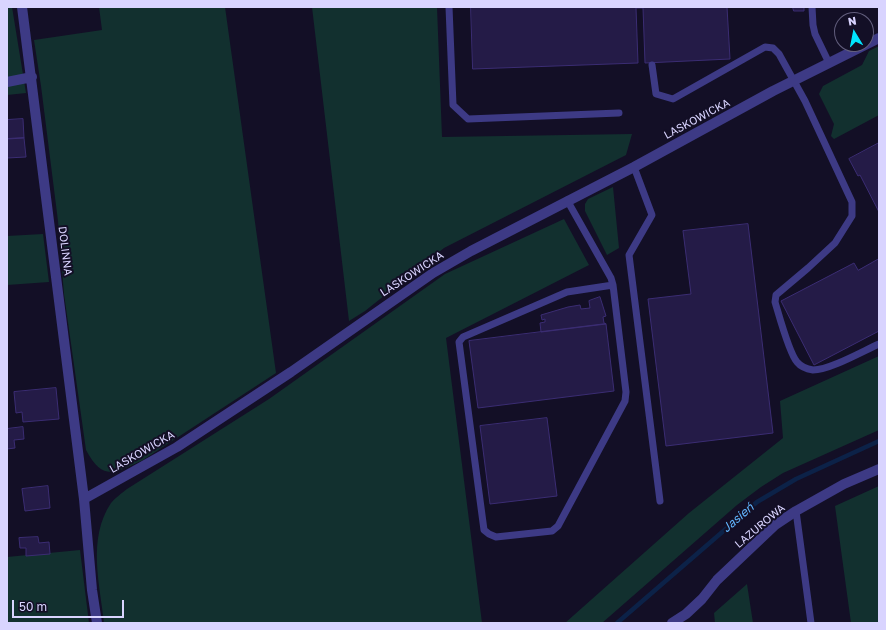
<!DOCTYPE html>
<html>
<head>
<meta charset="utf-8">
<style>
	body { margin:0 }
	#map { position:relative; width:886px; height:630px; overflow:hidden; background:#130f26; font-family:"Golos Text",sans-serif }
	canvas { display:block }
	.frame { position:absolute; inset:0; border:8px solid #d9d4ff; pointer-events:none }
	.north { position:absolute; left:834px; top:12px; width:40px; height:40px; box-sizing:border-box; background:#130f26; border:1px solid #625e7d; border-radius:50%; rotate:350deg; font-size:11px; font-weight:700; line-height:16px; text-align:center; color:#d9d4ff }
	.north::after { content:''; display:block; margin:auto; width:14px; height:18px; background:#00e5ff; clip-path:polygon(50% 0,100% 100%,50% 72%,0 100%) }
	.scale { position:absolute; left:12px; top:600px; width:112px; height:18px; box-sizing:border-box; border:2px solid #d9d4ff; border-top:0; padding-left:5px; font-size:12px; line-height:14px; white-space:nowrap; color:#d9d4ff; -webkit-text-stroke:3px #130f26; paint-order:stroke }
</style>
</head>
<body>
<div id="map">
<canvas width="886" height="630"></canvas>
<div class="frame"></div>
<div class="north">N</div>
<div class="scale">50 m</div>
</div>
<script>
const c = document.querySelector('canvas').getContext('2d');
c.lineJoin = 'round';
function paint(path, color) { c.fillStyle = color; c.fill(path, 'evenodd'); }
function trace(path, color, width, dash) { c.strokeStyle = color; c.lineWidth = width; c.lineCap = dash ? 'butt' : 'round'; c.setLineDash(dash || []); c.stroke(path); }
function drawText(font, color, halo, rows, align = 'center') {
  c.font = font + ' "Golos Text",sans-serif'; c.lineWidth = 4; c.setLineDash([]); c.textBaseline = 'middle'; c.strokeStyle = halo; c.fillStyle = color; for (const [text, x, y, turn = 0] of rows) {
    c.save(); c.translate(x, y); c.rotate((+turn || 0) * Math.PI / 180); c.textAlign = isNaN(turn) ? turn : align; if (halo) c.strokeText(text, 0, 0); c.fillText(text, 0, 0); c.restore();
  }
}
paint(new Path2D(`
	M7,7H12L26,93L7,95Z
	M99,7H225L276,373L143,460C115,473 103,482 86,450L64,294L58,221L41,86L34,40L102,30Z
	M312,7H437L442,137L632,134L626,155L444,248L365,311L349,321Z
	M879,46V115L834,139L831,136L834,124L819,94L823,86L862,65L869,51Z
	M613,187L619,248L607,255L585,211V204L588,199Z
	M564,219L589,265L446,338L482,623H104C100,584 87,539 111,503C115,498 122,493 127,489L269,399L445,274Z
	M43,234L49,282L7,285V236Z
	M879,356V430L783,473L761,487L737,505L602,623H565L689,513L783,438L780,401Z
	M879,486V623H851L835,506Z
	M80,550L89,623H7V557Z
	M747,584L753,623H715L714,613Z`), '#12302f');
trace(new Path2D(`
	M617,623L757,502L796,479L879,441`), '#0c2248', 4.5);
const building = new Path2D(`
	M471,7H727L730,59L645,63L643,8H636L638,63L473,69Z
	M793,7H804V11H794Z
	M23,119L24,138L7,139V120Z
	M24,138L26,157L7,158V139Z
	M879,143V212L860,175L858,176L849,159Z
	M748,224L773,433L666,446L648,299L691,294L683,231Z
	M879,259V331L814,365L781,301L854,263L858,270Z
	M600,297L606,316L603,317L604,323L606,324L541,332L540,323L545,322V319L542,320L541,315L568,307L580,305L581,309L590,308L589,301Z
	M606,324L614,391L478,408L469,341Z
	M56,388L59,419L23,422L22,412L16,413L14,392Z
	M547,418L557,496L490,504L480,426Z
	M23,427L24,439L14,440L15,448L7,449V429Z
	M48,486L50,508L25,511L22,489Z
	M38,537L39,543L49,542L50,554L26,556V548H20L19,538Z`);
paint(building, '#241b47');
trace(building, '#3b2d73', 1);
trace(new Path2D(`
	M449,7L453,105L468,119L619,113
	M812,7L813,25L815,34L829,63
	M652,65L656,94L673,99L765,47L773,48L779,54L805,101L852,202V216L835,243L808,268L776,295L775,302C779,315 789,353 797,362C801,367 807,369 813,370C830,370 863,351 879,344
	M634,167L652,215L629,255L660,501
	M567,200L611,278L613,285L626,392L625,401L558,526L552,531L496,537L489,534L484,530L459,342L463,337L470,334L567,292L613,285
	M796,511L811,623`), '#3d3a85', 7);
trace(new Path2D(`
	M22,7L84,499L92,590L97,623
	M7,82L32,77
	M84,499L177,447L291,372L433,273L471,251L634,167L773,91L879,38
	M672,623L686,614L702,599L717,580L775,525L796,511L844,484L879,469`), '#3d3a85', 10);
drawText('11px', '#d9d4ff', '#130f26', [
	["LASKOWICKA",697,119,-28],
	["DOLINNA",65,251,83],
	["LASKOWICKA",412,274,-33],
	["LASKOWICKA",142,452,-30],
	["LAZUROWA",760,526,-40]
]);
drawText('italic 12px', '#62b6ff', '#130f26', [
	["Jasień",738,518,-41]
]);
</script>
</body>
</html>
